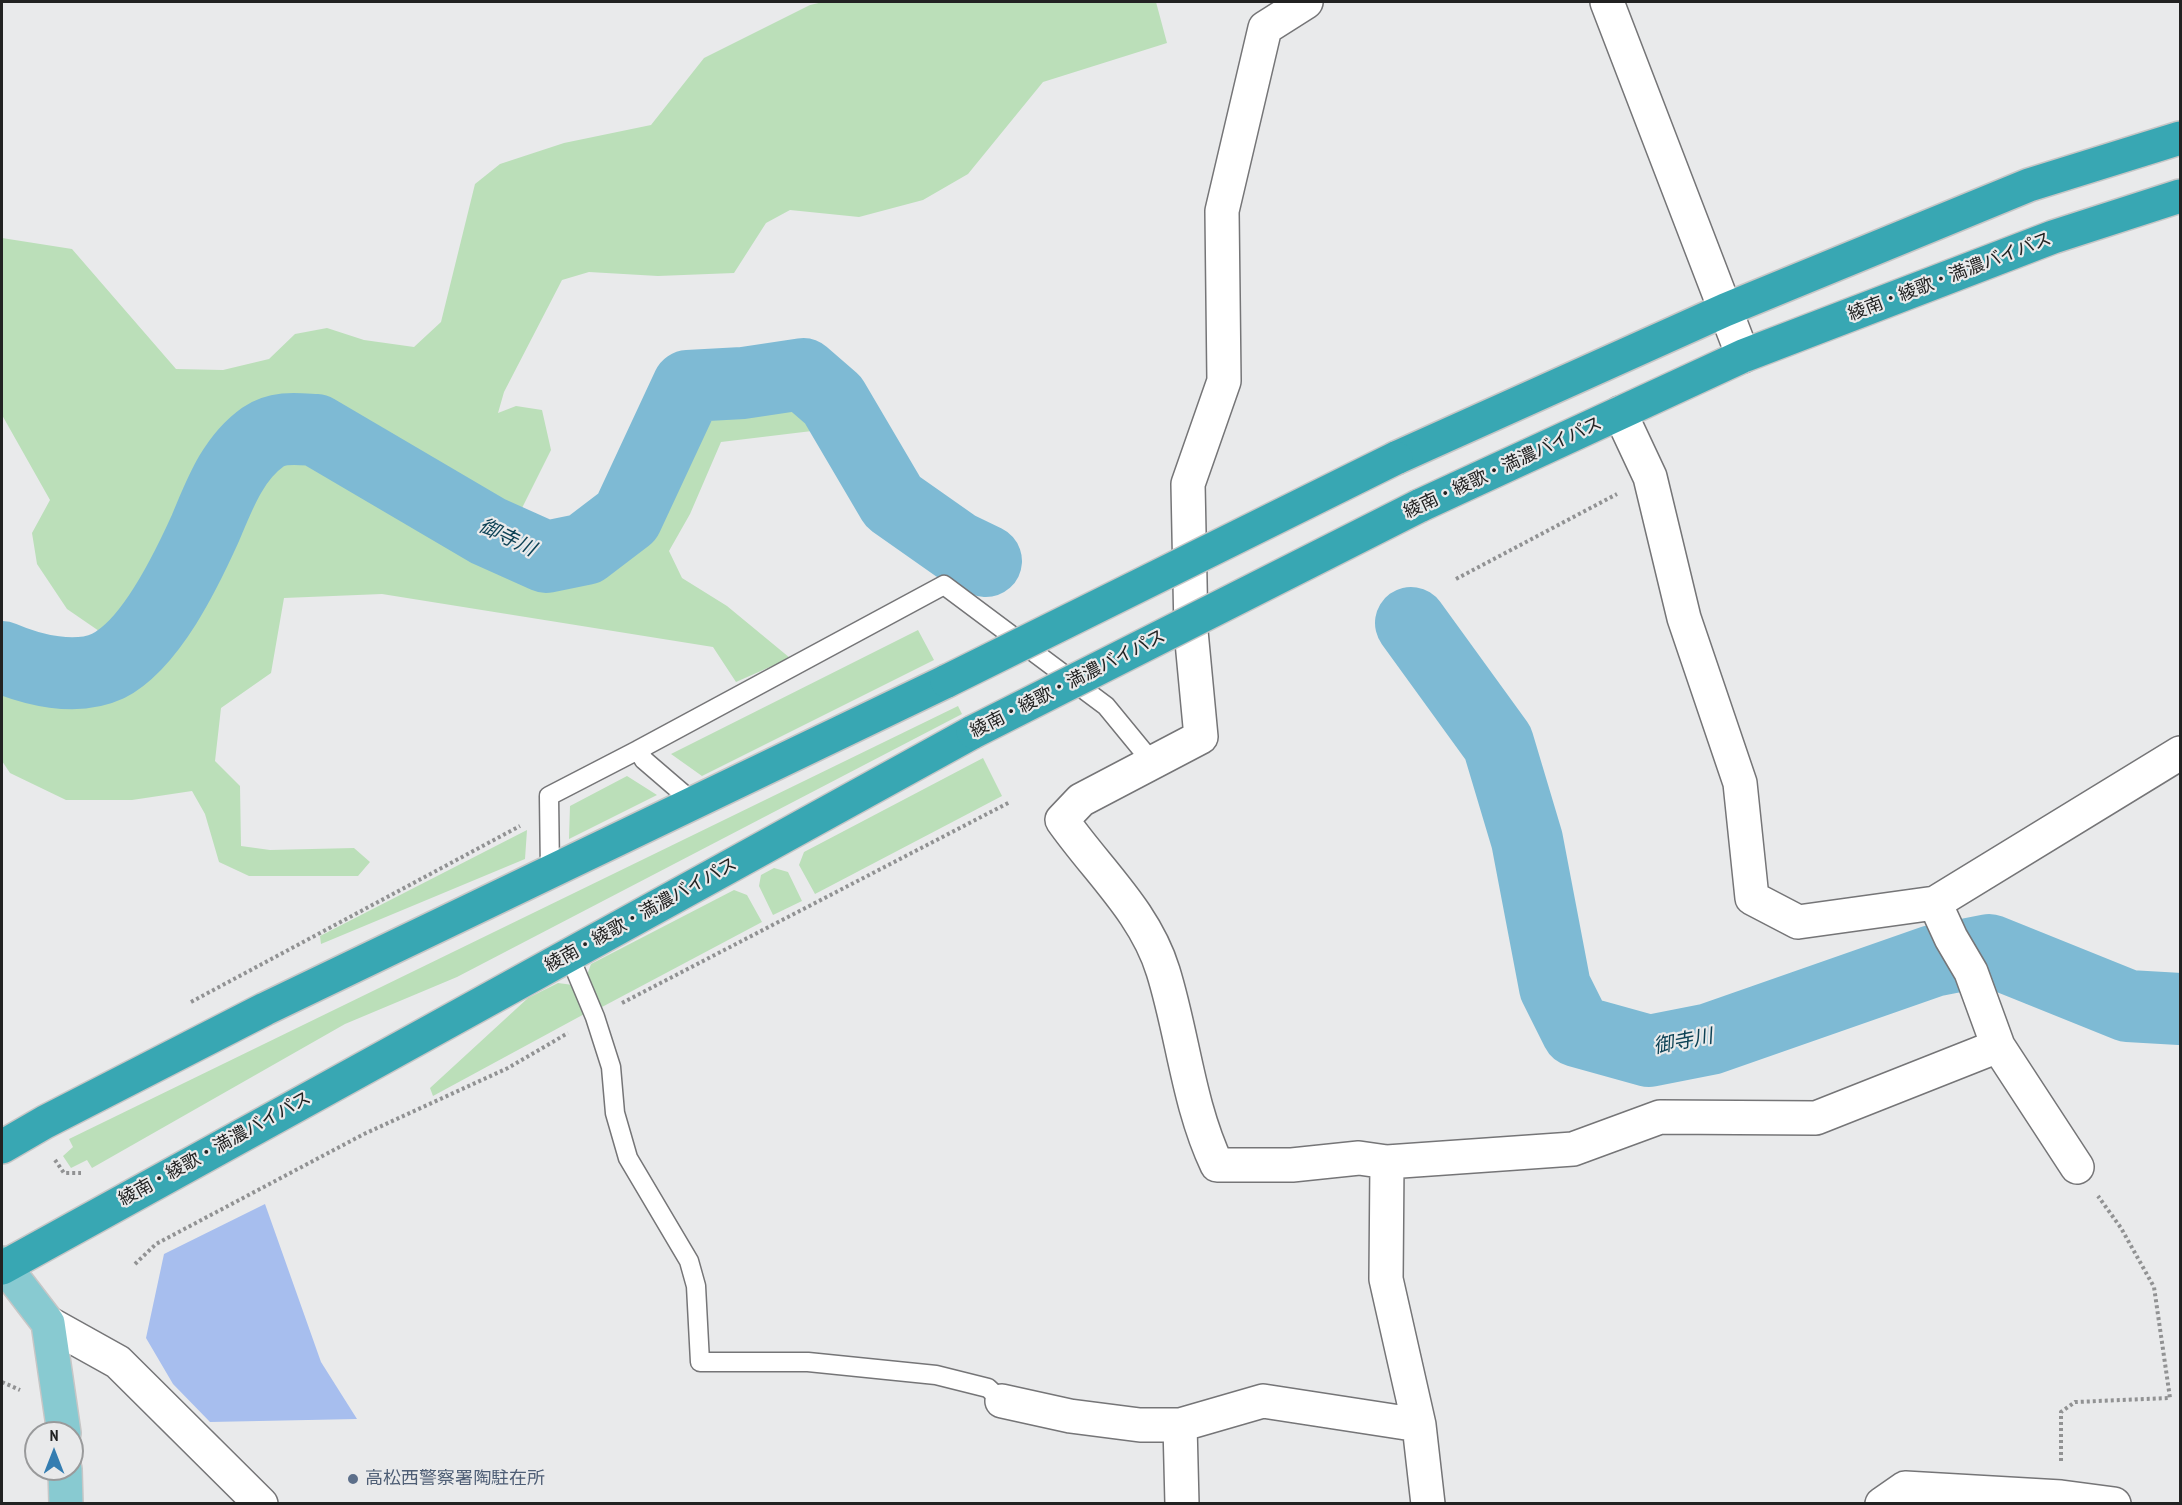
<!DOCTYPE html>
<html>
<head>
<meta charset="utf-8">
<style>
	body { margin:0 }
	#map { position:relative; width:2182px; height:1505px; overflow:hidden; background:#e9eaeb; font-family:"PT Sans Narrow",sans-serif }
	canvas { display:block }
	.frame { position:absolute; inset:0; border:3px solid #222; pointer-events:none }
	.north { position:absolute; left:24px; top:1421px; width:60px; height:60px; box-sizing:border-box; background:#e9eaeb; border:2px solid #999a9b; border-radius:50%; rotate:0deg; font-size:16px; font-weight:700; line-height:24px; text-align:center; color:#222 }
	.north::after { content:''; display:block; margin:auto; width:21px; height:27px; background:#347db1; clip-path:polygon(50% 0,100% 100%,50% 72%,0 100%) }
</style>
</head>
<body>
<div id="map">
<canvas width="2182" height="1505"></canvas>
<div class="frame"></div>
<div class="north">N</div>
</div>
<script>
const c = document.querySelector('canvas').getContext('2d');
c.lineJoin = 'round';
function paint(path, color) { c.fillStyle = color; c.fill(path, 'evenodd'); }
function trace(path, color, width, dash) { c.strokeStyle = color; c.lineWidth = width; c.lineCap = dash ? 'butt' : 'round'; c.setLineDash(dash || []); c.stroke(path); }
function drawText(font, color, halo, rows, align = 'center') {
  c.font = font + ' "PT Sans Narrow","Noto Sans JP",sans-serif'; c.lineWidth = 4.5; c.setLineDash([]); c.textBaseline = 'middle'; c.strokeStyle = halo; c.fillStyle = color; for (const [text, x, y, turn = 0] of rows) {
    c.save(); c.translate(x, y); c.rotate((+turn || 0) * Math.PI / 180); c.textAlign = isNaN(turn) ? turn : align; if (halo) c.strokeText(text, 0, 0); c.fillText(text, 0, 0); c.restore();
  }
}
paint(new Path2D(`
	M823,2H1156L1167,43L1043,82L968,174L923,200L859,217L790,210L766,223L734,273L658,276L589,272L562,280L504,392L498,413L516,406L542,410L551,450L511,530L321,424L282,420L250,432L219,468L175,574L131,639L115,642L67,609L37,564L32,533L50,500L2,415V238L72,249L176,369L223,370L269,359L295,334L327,328L364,340L414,347L441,322L475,184L500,164L564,143L651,125L704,58L810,5Z
	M801,384L823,402L812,431L721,442L690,514L669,551L682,578L727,606L790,658L736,682L713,647L382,594L284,598L271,673L221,708L215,761L240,786L241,846L270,850L354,848L370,862L358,876H249L219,862L205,814L192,791L132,800H66L10,773L2,761V665L69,684L104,676L135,658L192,583L234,481L264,446L286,436L316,438L483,538L545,567L586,557L634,523L694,394Z
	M918,630L934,660L702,776L671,754Z
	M958,706L962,714L457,977L345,1024L92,1168L87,1160L71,1168L63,1156L73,1147L69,1139Z
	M983,758L1002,796L815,894L799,865L804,852Z
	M627,776L657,795L569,839L570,806Z
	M527,830L525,859L321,944L320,936Z
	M774,868L788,872L802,901L773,915L759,886L761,875Z
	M734,890L747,895L762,922L602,1007L586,978L591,964Z
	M558,983L573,985L588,1012L433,1096L430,1088L528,998Z`), '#bbdfb9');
trace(new Path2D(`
	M1411,623L1498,743L1527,840L1555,987L1577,1031L1649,1051L1710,1039L1933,961L1989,950L2128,1006L2180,1009
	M2,657C32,670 76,681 108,666C151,644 186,571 205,529C219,496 232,459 263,437C279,426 298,429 316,430L488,531L546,557L585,549L627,517L688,386L743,383L803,374L833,400L893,502L957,547L986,561`), '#7ebad4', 72);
paint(new Path2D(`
	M265,1204L321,1362L357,1419L210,1422L173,1384L146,1338L164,1254Z`), '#a7beee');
const lane = new Path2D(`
	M694,803L644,760L638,750L944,585L1106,706L1152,762
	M550,872L549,796L638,750
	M569,955L595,1017L611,1067L615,1113L628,1158L689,1261L696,1286L700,1362H808L936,1375L988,1388L1002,1401`);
const street = new Path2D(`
	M1306,2L1265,28L1222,211L1224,381L1188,484L1191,631L1201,737L1081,800L1062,820C1097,870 1145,912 1163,971C1183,1035 1188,1104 1217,1165H1292L1359,1158L1387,1162L1386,1279L1419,1425L1428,1504
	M1607,2L1743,356
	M1620,413L1650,477L1684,618L1740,783L1752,898L1798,922L1935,903
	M1387,1162L1573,1149L1660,1117L1816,1118L1998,1046
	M2077,1167L1998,1046L1971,972L1951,938L1935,903L2180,753
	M1002,1401L1070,1416L1140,1425H1180L1263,1401L1419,1425
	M1180,1425L1182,1504
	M1882,1504L1905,1488L2061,1497L2114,1504`);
const secondary = new Path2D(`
	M48,1323L118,1362L261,1504`);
const primary = new Path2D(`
	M2,1263L48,1323L64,1433
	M65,1469L66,1504`);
const highway = new Path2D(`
	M1396,458L1725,310L2029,185L2180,138
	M1419,506L1743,356L2053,237L2180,196
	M2,1147L45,1122L265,1009L947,681
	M2,1268L973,732`);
trace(lane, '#757577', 21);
trace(street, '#757577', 36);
trace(secondary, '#757577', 36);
trace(primary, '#c6c6c6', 36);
trace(highway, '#c6c6c6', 36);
trace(new Path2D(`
	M1456,579L1617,494
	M191,1002L520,826
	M622,1003L1010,802
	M55,1160L64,1173H81
	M135,1264L156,1244L364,1134L508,1068L568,1033
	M2,1382L20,1390
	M2061,1461V1412L2075,1402L2170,1398L2154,1287L2121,1228L2098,1196`), '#919293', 4, [3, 3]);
trace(lane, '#fff', 18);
trace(street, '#fff', 33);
trace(secondary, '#fff', 33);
trace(primary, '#88cad1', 33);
trace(highway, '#38a7b3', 33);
const highwayBridge = new Path2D(`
	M947,681L1396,458
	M973,732L1419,506`);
trace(highwayBridge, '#c6c6c6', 36, []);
trace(highwayBridge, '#38a7b3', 33);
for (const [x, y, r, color] of [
	[353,1479,6,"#5c6f8a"]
]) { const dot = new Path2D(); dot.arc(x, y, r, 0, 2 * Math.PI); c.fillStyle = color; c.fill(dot); trace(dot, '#e9eaeb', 2); }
drawText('18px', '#222', '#e9eaeb', [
	["綾南・綾歌・満濃バイパス",1950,277,-21],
	["綾南・綾歌・満濃バイパス",1503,468,-25],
	["綾南・綾歌・満濃バイパス",1068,684,-27],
	["綾南・綾歌・満濃バイパス",641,915,-29],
	["綾南・綾歌・満濃バイパス",215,1149,-29]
]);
drawText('18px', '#4e5e75', '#e9eaeb', [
	["高松西警察署陶駐在所",365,1479]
], 'left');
drawText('italic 20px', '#0d4255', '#e9eaeb', [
	["御寺川",507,538,26],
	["御寺川",1683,1042,-11]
]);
</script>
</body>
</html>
